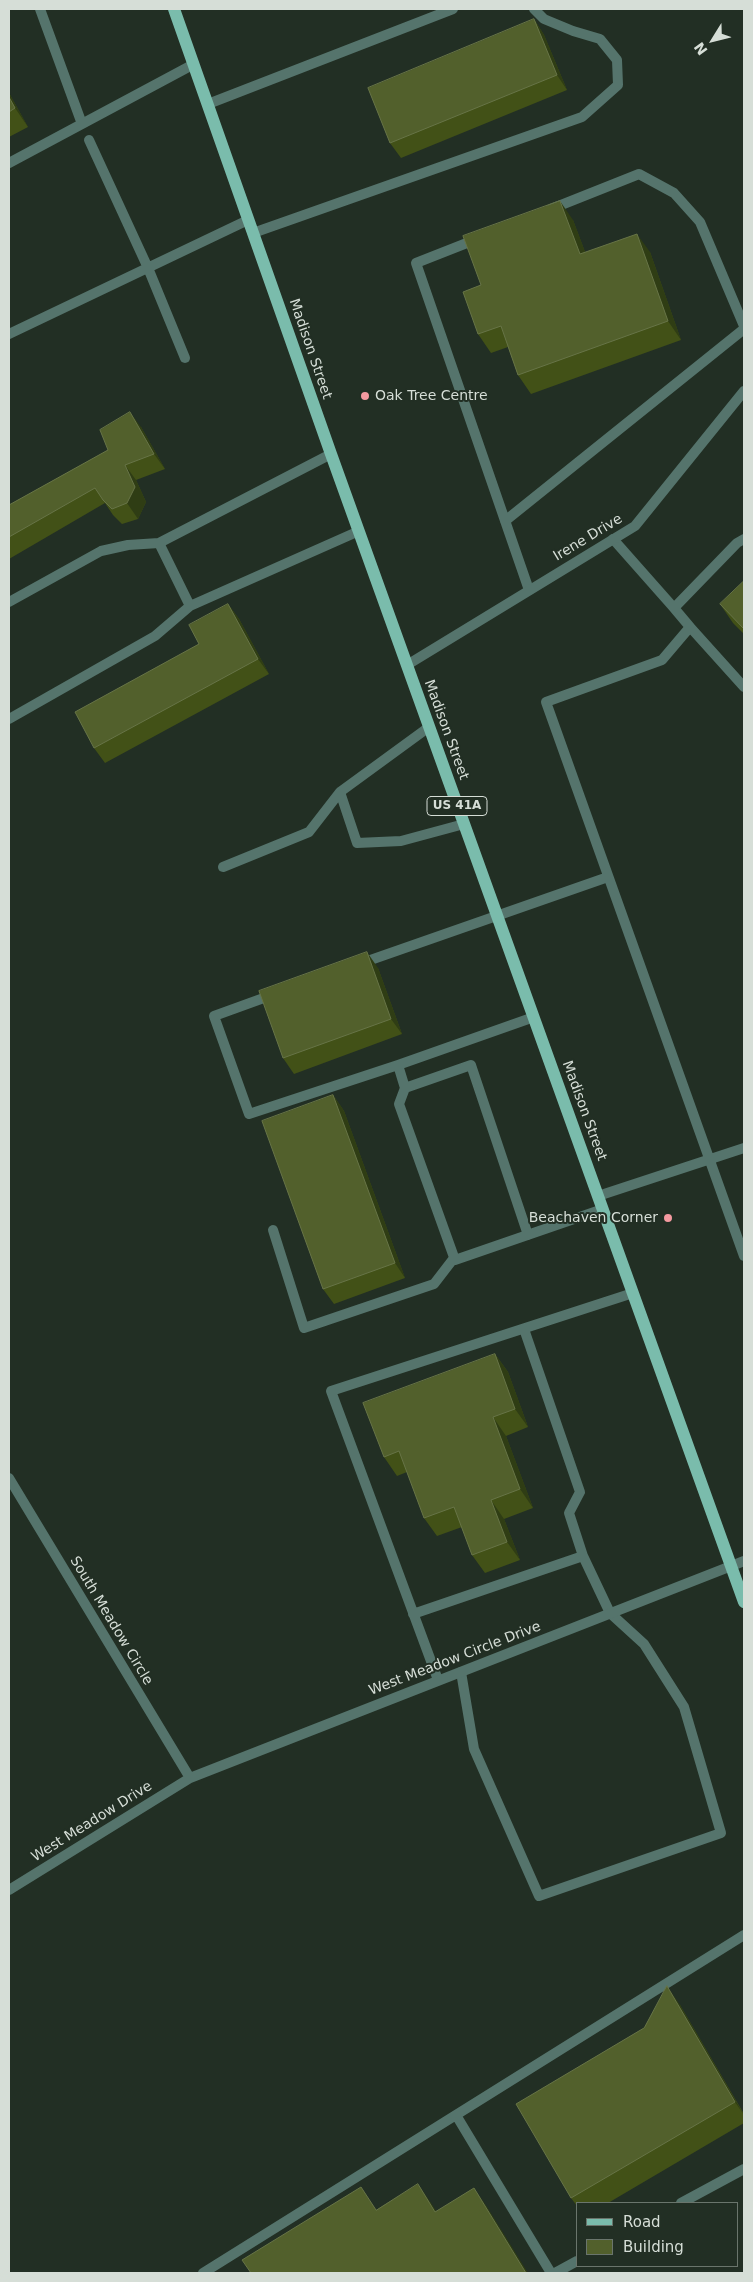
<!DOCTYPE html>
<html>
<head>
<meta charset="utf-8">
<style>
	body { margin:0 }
	#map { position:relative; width:753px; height:2282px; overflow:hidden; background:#222f24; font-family:"DejaVu Sans",sans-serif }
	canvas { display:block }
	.frame { position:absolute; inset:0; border:10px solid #d6ded7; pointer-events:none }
	.legend { position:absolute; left:576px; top:2202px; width:162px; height:65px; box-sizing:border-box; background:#222f24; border:1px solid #6a756c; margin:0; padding:6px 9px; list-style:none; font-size:15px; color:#d6ded7 }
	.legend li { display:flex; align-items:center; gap:10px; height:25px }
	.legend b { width:25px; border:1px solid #6a756c }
	.north { position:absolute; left:688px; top:15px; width:50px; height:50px; -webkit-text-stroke:4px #222f24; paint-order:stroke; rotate:234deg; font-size:14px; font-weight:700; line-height:20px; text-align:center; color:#d6ded7 }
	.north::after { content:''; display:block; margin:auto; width:18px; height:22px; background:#d6ded7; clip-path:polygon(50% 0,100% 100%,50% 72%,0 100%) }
</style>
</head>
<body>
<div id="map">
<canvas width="753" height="2282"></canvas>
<div class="frame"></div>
<ul class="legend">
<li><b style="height:6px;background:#7abcac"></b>Road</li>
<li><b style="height:14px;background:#52602c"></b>Building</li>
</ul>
<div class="north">N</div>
</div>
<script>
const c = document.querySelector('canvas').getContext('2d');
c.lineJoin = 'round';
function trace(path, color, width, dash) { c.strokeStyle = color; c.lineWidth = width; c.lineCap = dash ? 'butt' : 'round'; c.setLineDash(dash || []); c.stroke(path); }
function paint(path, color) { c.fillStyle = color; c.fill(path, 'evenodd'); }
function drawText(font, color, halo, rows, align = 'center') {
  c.font = font + ' "DejaVu Sans",sans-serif'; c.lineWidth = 4; c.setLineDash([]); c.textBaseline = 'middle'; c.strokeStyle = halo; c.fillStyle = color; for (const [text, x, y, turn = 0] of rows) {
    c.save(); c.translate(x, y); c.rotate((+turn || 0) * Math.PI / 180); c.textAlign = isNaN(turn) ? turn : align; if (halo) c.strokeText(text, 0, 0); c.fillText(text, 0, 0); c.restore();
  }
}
trace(new Path2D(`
	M40,9L82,124
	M208,104L453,9
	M89,140L148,268L185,358
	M9,163L194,64
	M551,209L639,174L674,193L700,222L744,326
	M253,233L582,117L618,85L617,60L600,39L573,31L544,19L534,9
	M477,239L416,263L529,590
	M9,334L248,220
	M331,454L159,543L190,606L359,531
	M505,521L744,329
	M613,539L674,608L737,543L744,539
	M9,602L101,551L128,545L159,543
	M674,608L690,627L662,660L546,702L744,1256
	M690,627L744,687
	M9,719L155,636L190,606
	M429,727L340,792L357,843L401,841L464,824
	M223,867L309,832L340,792
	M359,964L608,877
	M272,995L214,1016L249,1114L398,1065L534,1017
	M398,1065L405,1088L399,1104L455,1260L603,1209
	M405,1088L471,1065L528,1235
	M598,1196L744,1148
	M273,1230L304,1328L434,1284L454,1258
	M524,1329L580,1492L569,1513L583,1556
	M413,1614L583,1556L610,1613L644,1644L684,1707L721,1833L539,1896L474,1749L461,1672
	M438,1680L331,1391L633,1293
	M456,2115L551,2273
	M681,2203L744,2169
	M203,2273L744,1935
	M555,2273L577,2261`), '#55746c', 10);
trace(new Path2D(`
	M407,665L635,526L744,391
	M9,1478L190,1778
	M9,1890L190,1778L744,1561`), '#55746c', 10);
trace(new Path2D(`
	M174,9L331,454L744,1602`), '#7abcac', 12);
paint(new Path2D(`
	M534,19L544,35L567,90L401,158L390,143Z
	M9,93L28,127L9,137Z
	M573,220L585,252H650L681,340L531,394L518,375L508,347L491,353L478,334L481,285Z
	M141,427L165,469L136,480L146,502L138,519L122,524L113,515L105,503L9,559V505L108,450Z
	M744,581V634L733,623L720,604Z
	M228,604L239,619L269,674L105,763L94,748L199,644Z
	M378,968L402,1034L294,1074L283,1058Z
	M333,1095L344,1111L405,1278L334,1304L323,1289Z
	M495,1354L508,1372L528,1427L506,1436L533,1508L504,1519L520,1560L485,1573L472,1555L462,1527L437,1536L424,1518L407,1472L397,1476L384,1457Z
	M680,2005L744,2114V2123L608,2203H577V2206L571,2198L644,2028Z`), '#425117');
paint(new Path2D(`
	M534,19L544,35L567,90L557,75Z
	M9,93L28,127L15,108L9,97Z
	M560,201L573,220L593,273L580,254Z
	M637,234L650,252L681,340L668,321Z
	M130,412L141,427L165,469L154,454Z
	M125,465L136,480L146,502L138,519L127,503Z
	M228,604L239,619L269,674L258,659Z
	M367,952L378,968L402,1034L391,1019Z
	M333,1095L344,1111L405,1278L395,1263Z
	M495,1354L508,1372L528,1427L515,1409Z
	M493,1417L506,1436L533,1508L520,1489Z
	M491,1500L504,1519L520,1560L507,1542Z
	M667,1986L680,2005L744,2115L735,2102Z
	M418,2184L431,2203L448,2230L435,2212Z
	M474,2188L487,2207L528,2273H526Z`), '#2f3d14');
const building = new Path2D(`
	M534,19L557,75L390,143L368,88Z
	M9,97L15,108L9,112Z
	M560,201L580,254L637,234L668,321L518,375L501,326L478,334L463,292L481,285L463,236Z
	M130,412L154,454L125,465L135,487L127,503L112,509L103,500L95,488L9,537V505L108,450L100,430Z
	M744,581V629L720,604Z
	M228,604L258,659L94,748L75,712L199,644L189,625Z
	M367,952L391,1019L283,1058L259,991Z
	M333,1095L395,1263L323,1289L262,1121Z
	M495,1354L515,1409L493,1417L520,1489L491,1500L507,1542L472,1555L454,1507L424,1518L399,1451L384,1457L363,1403Z
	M667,1986L735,2102L571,2198L516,2104L644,2028Z
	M418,2184L435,2212L474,2188L526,2273H251L242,2260L361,2187L376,2210Z`);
paint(building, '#52602c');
trace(building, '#677447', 1);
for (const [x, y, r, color] of [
	[365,396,5,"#f49aa0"],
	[668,1218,5,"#f49aa0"]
]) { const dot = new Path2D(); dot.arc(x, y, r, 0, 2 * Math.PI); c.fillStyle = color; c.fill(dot); trace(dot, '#222f24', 2); }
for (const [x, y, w] of [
	[457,806,60]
]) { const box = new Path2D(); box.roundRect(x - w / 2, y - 9.5, w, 19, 4); c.fillStyle = '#222f24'; c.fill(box); trace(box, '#d6ded7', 1); }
drawText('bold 12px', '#d6ded7', null, [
	["US 41A",457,806]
]);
drawText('14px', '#d6ded7', '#222f24', [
	["Madison Street",310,349,71],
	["Irene Drive",588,538,-31],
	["Madison Street",446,730,70],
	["Madison Street",584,1111,70],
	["South Meadow Circle",111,1621,59],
	["West Meadow Circle Drive",455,1659,-21],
	["West Meadow Drive",92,1822,-32]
]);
drawText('14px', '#d6ded7', '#222f24', [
	["Oak Tree Centre",375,396],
	["Beachaven Corner",658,1218,"right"]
], 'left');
</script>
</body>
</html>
